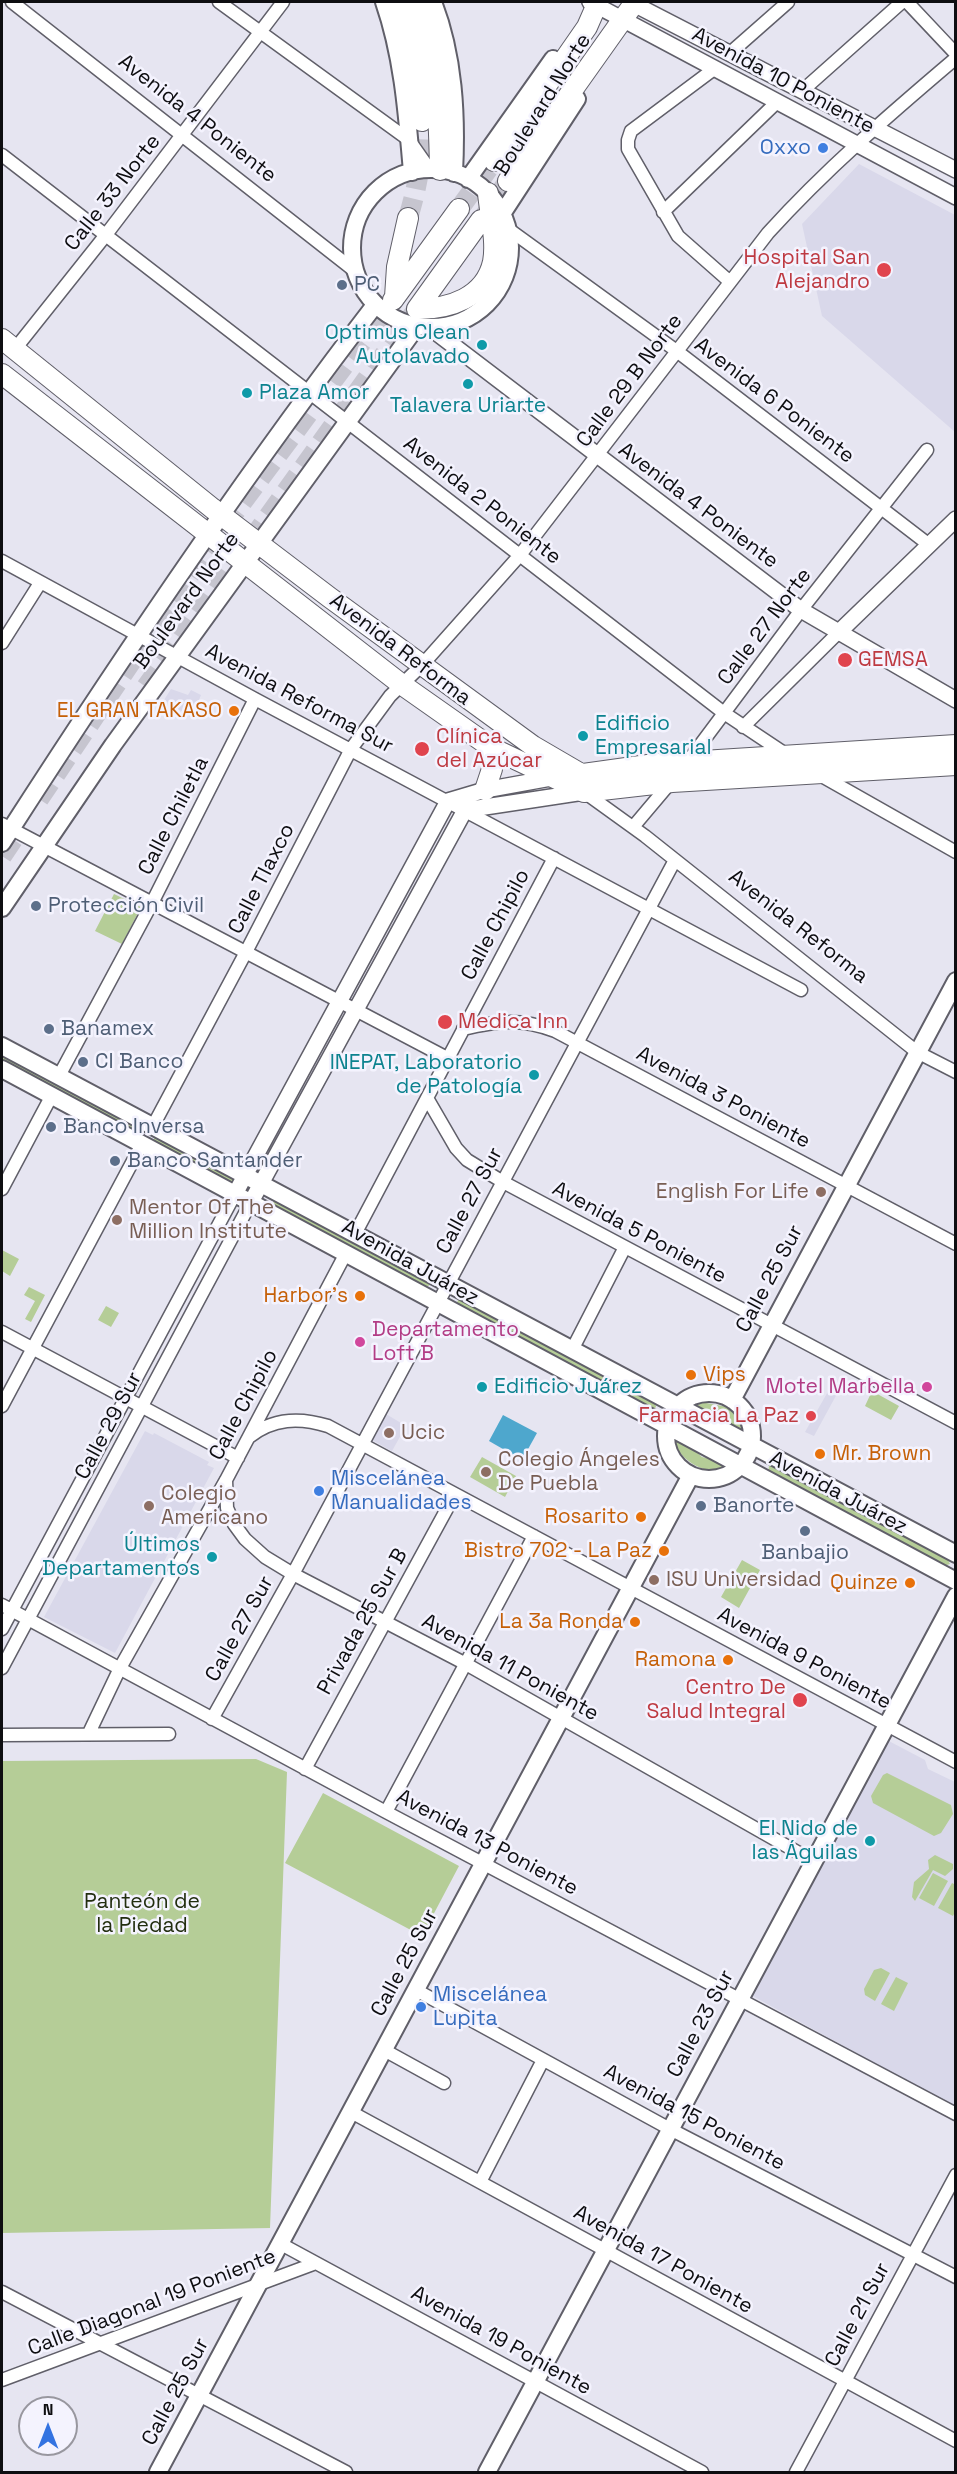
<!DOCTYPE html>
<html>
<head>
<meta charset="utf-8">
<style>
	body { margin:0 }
	#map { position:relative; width:957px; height:2474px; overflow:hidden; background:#e6e5f1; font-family:"Space Grotesk",sans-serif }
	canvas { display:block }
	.frame { position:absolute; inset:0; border:3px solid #0e0e11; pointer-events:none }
	.north { position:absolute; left:18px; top:2396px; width:60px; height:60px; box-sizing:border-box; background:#f4f3fe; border:2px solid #98979f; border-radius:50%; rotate:0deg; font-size:16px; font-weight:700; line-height:24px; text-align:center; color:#0e0e11 }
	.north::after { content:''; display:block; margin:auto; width:21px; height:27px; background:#3373e1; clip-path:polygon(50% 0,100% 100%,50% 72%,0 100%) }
</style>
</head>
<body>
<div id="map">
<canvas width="957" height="2474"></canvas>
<div class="frame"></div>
<div class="north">N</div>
</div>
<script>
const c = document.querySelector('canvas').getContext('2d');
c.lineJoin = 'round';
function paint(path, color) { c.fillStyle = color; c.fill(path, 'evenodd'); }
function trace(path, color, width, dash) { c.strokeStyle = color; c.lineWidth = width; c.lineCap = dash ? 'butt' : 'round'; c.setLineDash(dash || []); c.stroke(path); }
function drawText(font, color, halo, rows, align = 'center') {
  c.font = font + ' "Space Grotesk",sans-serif'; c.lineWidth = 5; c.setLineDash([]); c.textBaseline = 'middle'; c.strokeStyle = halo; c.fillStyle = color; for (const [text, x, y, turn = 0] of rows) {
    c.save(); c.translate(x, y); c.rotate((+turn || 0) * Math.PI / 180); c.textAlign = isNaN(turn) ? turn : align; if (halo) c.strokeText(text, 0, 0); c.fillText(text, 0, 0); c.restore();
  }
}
paint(new Path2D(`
	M859,164L955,215V432L822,316L802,224Z
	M171,689L188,695L191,690L201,695L192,718L164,700Z
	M830,1388L838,1392L814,1436L805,1432Z
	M386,1414L406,1426L392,1451L372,1440Z
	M145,1431L153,1435L154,1433L209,1462L207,1465L214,1468L115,1653L44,1617Z
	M885,1739L925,1760L928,1769L955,1782V2107L749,1994Z`), '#d9d8ea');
paint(new Path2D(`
	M114,894L141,907L122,944L95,931Z
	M2,1053L138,1127L139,1131L136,1133L2,1062Z
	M155,1137L233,1178V1180L230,1183L153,1141Z
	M276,1200L430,1283V1285L426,1287L273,1207L272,1203Z
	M2,1250L19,1259L10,1276L2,1271Z
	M29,1287L45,1295L31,1322L25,1319L35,1301L24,1295Z
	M458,1300H461L655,1403L656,1407L653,1410L456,1305Z
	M106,1306L119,1313L111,1327L98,1320Z
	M872,1391L899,1406L891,1420L865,1406Z
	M701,1402L728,1407L747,1425V1432L740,1434L724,1418L699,1412L696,1407Z
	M682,1439L702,1457L725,1462L727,1466L726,1470C710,1477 677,1460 676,1442Z
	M482,1457L516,1476L505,1497L470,1477Z
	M769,1466H773L948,1560L950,1564L944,1566L768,1472Z
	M742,1560L760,1570L739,1608L721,1597Z
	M256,1759L287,1772L270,2228L2,2233V1761Z
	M887,1773L951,1805L953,1814L941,1833L934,1836L873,1803L871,1796L883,1775Z
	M323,1793L459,1866L422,1936L285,1863Z
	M935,1855L953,1864V1869L945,1876L933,1870L915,1901L912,1897L914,1882L929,1869L928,1860Z
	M933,1873L948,1881L934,1906L919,1898Z
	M952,1883L956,1885L955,1912L953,1916L938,1908Z
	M881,1968L890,1973L875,2001L865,1995L864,1989L874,1970Z
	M896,1977L908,1983L894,2011L881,2004Z`), '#b5cd97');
paint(new Path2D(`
	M503,1415L537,1433L522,1460L489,1441Z`), '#4ea7cd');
trace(new Path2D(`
	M459,209L494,161
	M408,218C418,186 423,154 422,121
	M483,218L508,181
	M146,687L417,309
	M39,799L203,555L393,300
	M2,856L20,829`), '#c6c5cf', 20, [20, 10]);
const minor = new Path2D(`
	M12,2L355,271
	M219,2L409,140L430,170
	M907,2L956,54
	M729,54L788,2
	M714,69L631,131L628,140V149L678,236L729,281
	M802,91L902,2
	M2,155L724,713L787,755
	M663,212L777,102
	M507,228L678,352L928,544
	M15,349L105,236L283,2
	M2,561L255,699L801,990
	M2,643L40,583
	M743,727L838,633
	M686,764L801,610L927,450
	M820,775L956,852
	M584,792L645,836L917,1052L956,1072
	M2,824L447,1058
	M633,827L671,782
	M463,1029C498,1021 520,1018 555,1031L956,1244
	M59,1076L152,903L255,699
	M427,1098L456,1148L467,1160L503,1182L956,1423
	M153,1126L246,952L351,749L390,696L423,664L520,555L768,233C826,169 890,114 956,58
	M2,1189L52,1095
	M355,1234L554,858
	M2,1332L238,1458
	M572,1350L625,1247
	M2,1406L142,1144
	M249,1437C273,1418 299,1417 328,1426L956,1762
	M226,1480L227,1508L234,1524L245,1539L265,1557L293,1574L466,1664L813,1861
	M2,1605L386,1812L956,2114
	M2,1629L235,1194
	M2,1668L251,1202
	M212,1719L293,1574L675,860
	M89,1733L120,1668L226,1480L346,1253
	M2,1735L169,1734
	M305,1769L455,1494
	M386,1812L534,1536
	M416,1990L670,2129L956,2277
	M384,2050L444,2083
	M351,2112L956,2441
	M480,2182L543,2060
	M281,2244L702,2472
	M2,2292L346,2472
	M2,2380L316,2263
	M796,2472L956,2175`);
const tertiary = new Path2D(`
	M590,2L956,197
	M630,2L956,170
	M429,327L801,610L956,700
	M838,633L956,519
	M235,1194L448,801L485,790L551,778
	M251,1202L465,810L584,792`);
const secondary = new Path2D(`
	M384,2C403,57 407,114 412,172
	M433,2C454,56 457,115 454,173
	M352 248a79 79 0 1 1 158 0a79 79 0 1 1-158 0Z
	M468,179L553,59
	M502,214L577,99
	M2,843C120,659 242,478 375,305
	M2,908L113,745L417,326
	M2,1046L956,1554
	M2,1069L956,1581
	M666 1436a43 43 0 1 1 86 0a43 43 0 1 1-86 0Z
	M732,1400L956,981
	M158,2472L691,1475
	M487,2472L956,1596`);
const primary = new Path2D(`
	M399,2L411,39L422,121
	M418,2C437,56 439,113 440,170
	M494,161L587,27L598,2
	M508,181L635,2
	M395,297L397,267L408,218
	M393,300L459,209
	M417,309C449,309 485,298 493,262C497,241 490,215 488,193
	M417,309L481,220
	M2,339L212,508L329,597L533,746L605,788
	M2,374L401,684L492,748L584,792L672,782L956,765
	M576,775L655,764L956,745
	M485,790L492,769V748`);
trace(minor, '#605f69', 15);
trace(tertiary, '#605f69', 18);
trace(secondary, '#605f69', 20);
trace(primary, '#605f69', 22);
trace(minor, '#fff', 12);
trace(tertiary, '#fff', 15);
trace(secondary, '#fff', 16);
trace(primary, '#fff', 20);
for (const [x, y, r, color] of [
	[823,148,6,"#3f7fe0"],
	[884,270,8,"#e0444e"],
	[342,285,6,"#5c6f8a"],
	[482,345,6,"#0f9aa8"],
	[468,384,6,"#0f9aa8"],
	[247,393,6,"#0f9aa8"],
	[845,660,8,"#e0444e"],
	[234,711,6,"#e8710a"],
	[583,736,6,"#0f9aa8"],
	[422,749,8,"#e0444e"],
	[36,906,6,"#5c6f8a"],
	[445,1022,8,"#e0444e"],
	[49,1029,6,"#5c6f8a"],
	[83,1062,6,"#5c6f8a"],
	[534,1075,6,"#0f9aa8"],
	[51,1127,6,"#5c6f8a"],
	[115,1161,6,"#5c6f8a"],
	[821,1192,6,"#8d6e63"],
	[117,1220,6,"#8d6e63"],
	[360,1296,6,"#e8710a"],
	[360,1342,6,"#d1479c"],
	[691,1375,6,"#e8710a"],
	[482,1387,6,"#0f9aa8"],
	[927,1387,6,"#d1479c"],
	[811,1416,6,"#e0444e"],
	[389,1433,6,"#8d6e63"],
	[820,1454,6,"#e8710a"],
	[486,1472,6,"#8d6e63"],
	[319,1491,6,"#3f7fe0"],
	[149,1506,6,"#8d6e63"],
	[701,1506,6,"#5c6f8a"],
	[641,1517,6,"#e8710a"],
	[805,1531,6,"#5c6f8a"],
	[664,1551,6,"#e8710a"],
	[212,1557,6,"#0f9aa8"],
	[654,1580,6,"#8d6e63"],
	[910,1583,6,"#e8710a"],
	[635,1622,6,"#e8710a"],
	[728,1660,6,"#e8710a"],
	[800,1700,8,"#e0444e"],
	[870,1841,6,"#0f9aa8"],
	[421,2007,6,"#3f7fe0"]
]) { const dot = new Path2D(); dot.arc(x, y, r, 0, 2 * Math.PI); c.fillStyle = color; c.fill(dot); trace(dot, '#f4f3fe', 2); }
drawText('21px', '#0e0e11', '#f4f3fe', [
	["Avenida 10 Poniente",783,81,28],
	["Boulevard Norte",543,105,-58],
	["Avenida 4 Poniente",197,119,38],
	["Calle 33 Norte",113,193,-52],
	["Calle 29 B Norte",630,381,-53],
	["Avenida 6 Poniente",774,401,37],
	["Avenida 2 Poniente",482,501,38],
	["Avenida 4 Poniente",698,506,37],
	["Boulevard Norte",187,601,-54],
	["Calle 27 Norte",765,627,-53],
	["Avenida Reforma",400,650,37],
	["Avenida Reforma Sur",299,699,28],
	["Calle Chiletla",174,816,-63],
	["Calle Tlaxco",262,879,-63],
	["Calle Chipilo",496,925,-62],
	["Avenida Reforma",798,927,38],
	["Avenida 3 Poniente",723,1098,28],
	["Calle 27 Sur",470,1201,-62],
	["Avenida 5 Poniente",639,1233,28],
	["Avenida Juárez",410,1263,29],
	["Calle 25 Sur",770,1279,-62],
	["Calle Chipilo",244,1405,-62],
	["Calle 29 Sur",109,1426,-62],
	["Avenida Juárez",838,1493,28],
	["Privada 25 Sur B",363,1622,-61],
	["Calle 27 Sur",240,1629,-61],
	["Avenida 9 Poniente",804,1659,28],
	["Avenida 11 Poniente",510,1668,29],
	["Avenida 13 Poniente",487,1843,28],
	["Calle 25 Sur",405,1963,-62],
	["Calle 23 Sur",701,2024,-62],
	["Avenida 15 Poniente",694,2118,28],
	["Avenida 17 Poniente",663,2260,29],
	["Calle Diagonal 19 Poniente",152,2303,-21],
	["Calle 21 Sur",858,2315,-62],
	["Avenida 19 Poniente",501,2341,29],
	["Calle 25 Sur",176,2392,-62]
]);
drawText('21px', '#366cbe', '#f4f3fe', [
	["Oxxo",811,148,"right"],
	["Miscelánea",331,1479],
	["Manualidades",331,1503],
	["Miscelánea",433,1995],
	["Lupita",433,2019]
], 'left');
drawText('21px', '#be3a42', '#f4f3fe', [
	["Hospital San",870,258],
	["Alejandro",870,282],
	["GEMSA",858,660,"left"],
	["Clínica",436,737,"left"],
	["del Azúcar",436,761,"left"],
	["Medica Inn",458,1022,"left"],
	["Farmacia La Paz",799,1416],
	["Centro De",786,1688],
	["Salud Integral",786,1712]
], 'right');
drawText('21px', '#4e5e75', '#f4f3fe', [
	["PC",354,285],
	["Protección Civil",48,906],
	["Banamex",61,1029],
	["CI Banco",95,1062],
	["Banco Inversa",63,1127],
	["Banco Santander",127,1161],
	["Banorte",713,1506],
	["Banbajio",805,1553,"center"]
], 'left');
drawText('21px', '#0d838f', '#f4f3fe', [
	["Optimus Clean",470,333],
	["Autolavado",470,357],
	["Plaza Amor",259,393,"left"],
	["Talavera Uriarte",468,406,"center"],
	["Edificio",595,724,"left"],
	["Empresarial",595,748,"left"],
	["INEPAT, Laboratorio",522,1063],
	["de Patología",522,1087],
	["Edificio Juárez",494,1387,"left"],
	["Últimos",200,1545],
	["Departamentos",200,1569],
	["El Nido de",858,1829],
	["las Águilas",858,1853]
], 'right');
drawText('21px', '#c56008', '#f4f3fe', [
	["EL GRAN TAKASO",222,711],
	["Harbor’s",348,1296],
	["Vips",703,1375,"left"],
	["Mr. Brown",832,1454,"left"],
	["Rosarito",629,1517],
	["Bistro 702 - La Paz",652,1551],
	["Quinze",898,1583],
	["La 3a Ronda",623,1622],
	["Ramona",716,1660]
], 'right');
drawText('21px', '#785e54', '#f4f3fe', [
	["English For Life",809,1192,"right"],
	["Mentor Of The",129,1208],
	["Million Institute",129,1232],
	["Ucic",401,1433],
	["Colegio Ángeles",498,1460],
	["De Puebla",498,1484],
	["Colegio",161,1494],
	["Americano",161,1518],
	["ISU Universidad",666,1580]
], 'left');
drawText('21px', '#b23c85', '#f4f3fe', [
	["Departamento",372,1330],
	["Loft B",372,1354],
	["Motel Marbella",915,1387,"right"]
], 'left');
drawText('21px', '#222e0f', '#f4f3fe', [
	["Panteón de",142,1902],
	["la Piedad",142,1926]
]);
</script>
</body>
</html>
